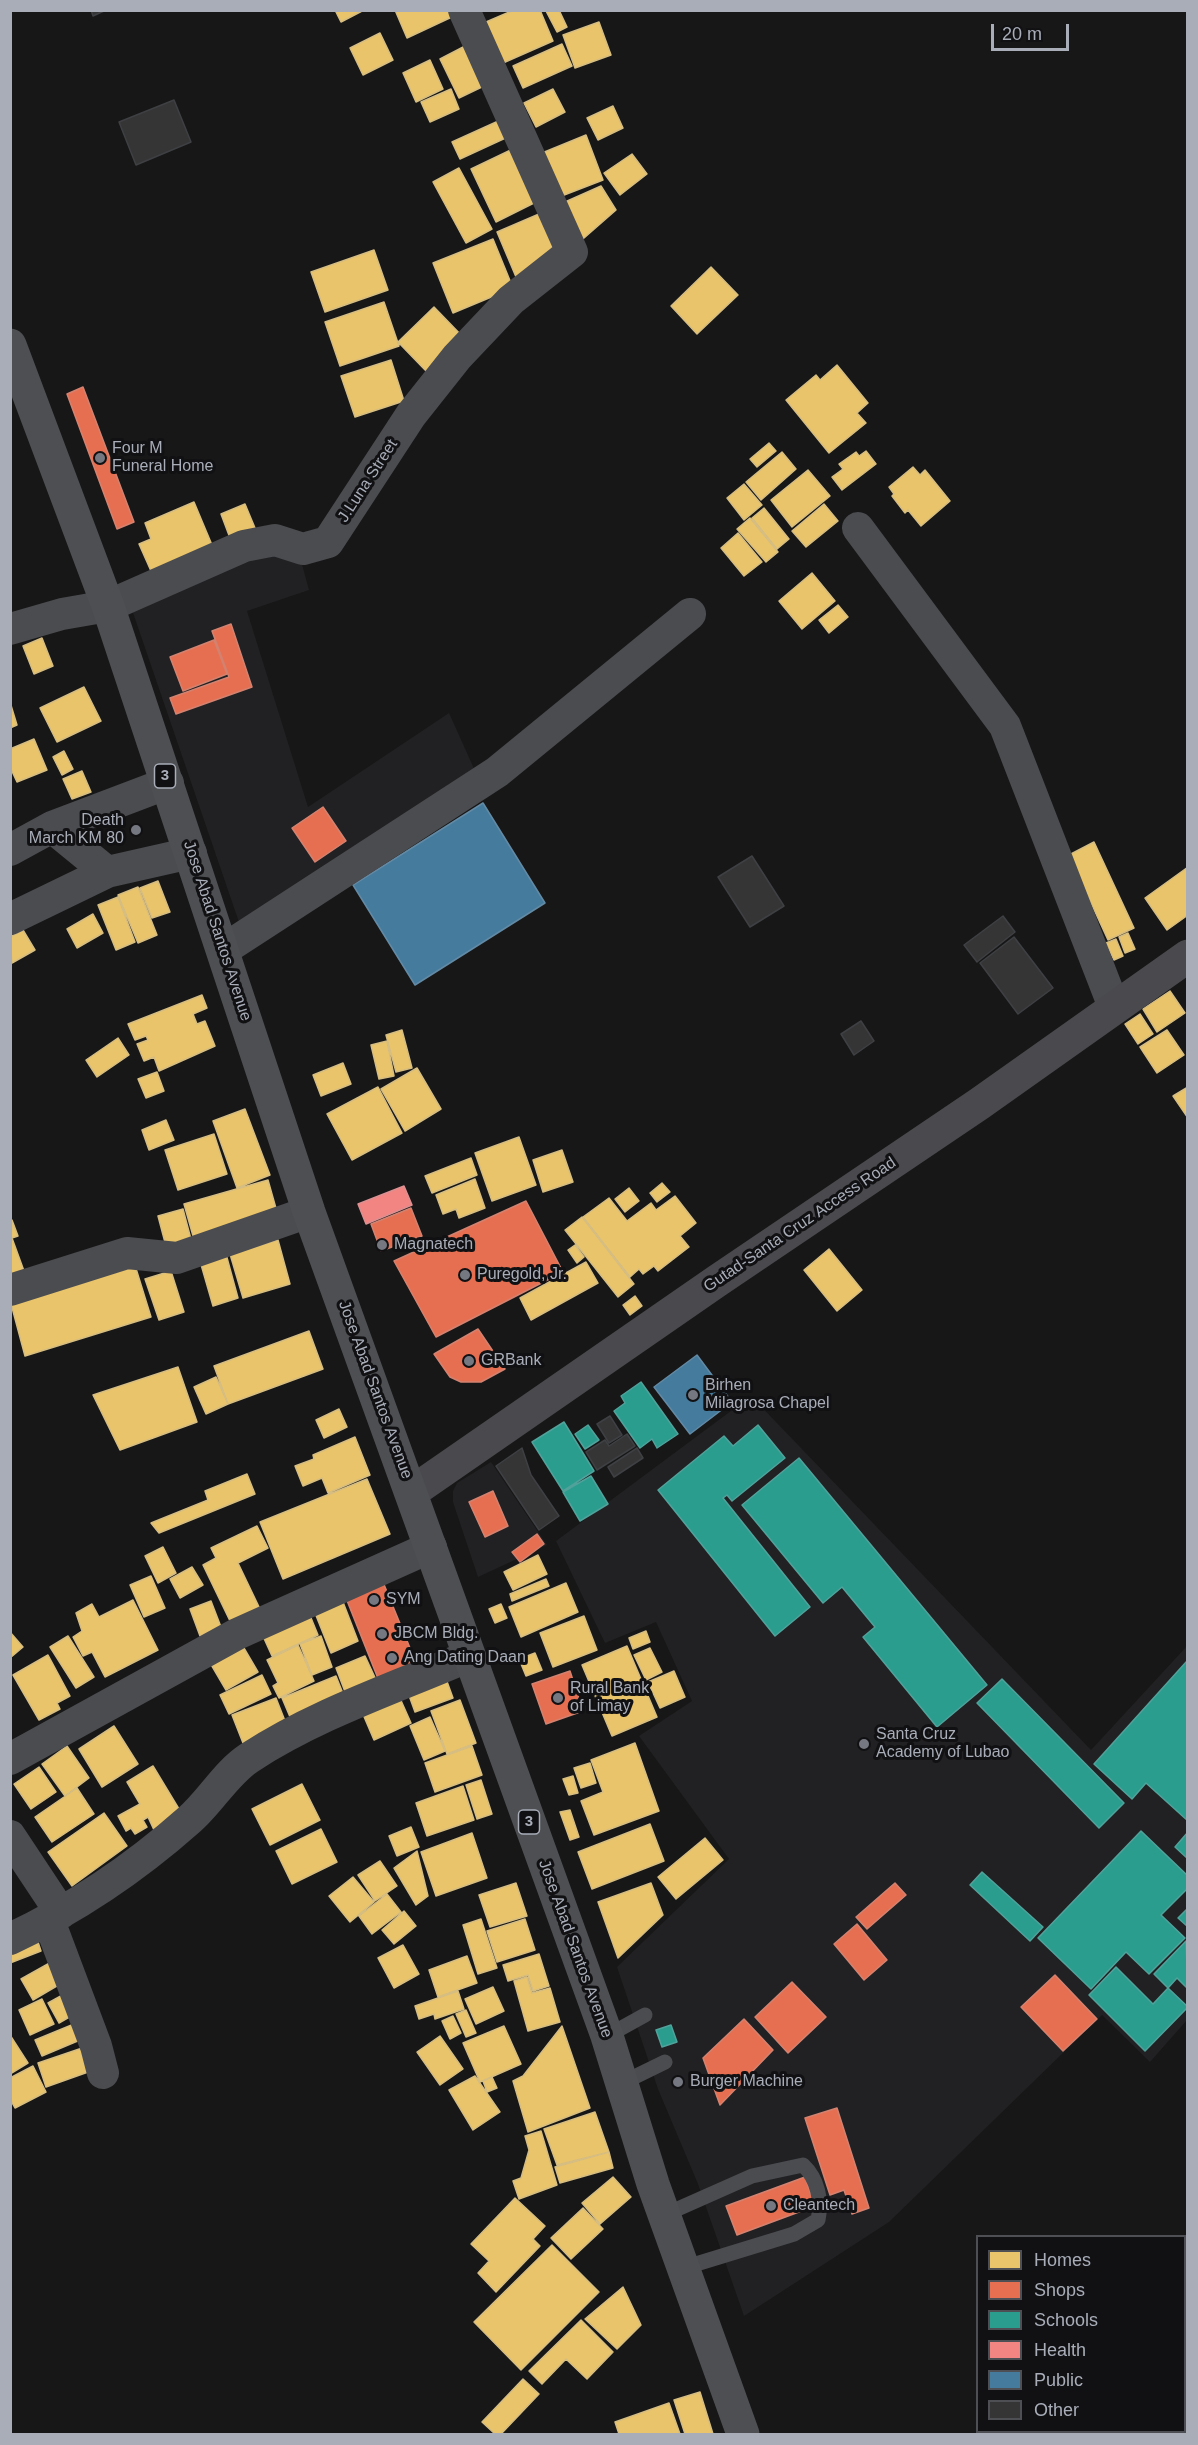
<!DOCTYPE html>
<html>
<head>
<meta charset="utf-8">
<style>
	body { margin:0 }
	#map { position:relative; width:1198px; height:2445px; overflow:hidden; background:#171717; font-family:Arial,sans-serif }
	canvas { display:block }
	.frame { position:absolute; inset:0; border:12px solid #a8adb8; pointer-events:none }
	.legend { position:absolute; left:976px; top:2235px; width:210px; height:198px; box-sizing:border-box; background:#111113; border:2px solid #4d4f55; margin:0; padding:8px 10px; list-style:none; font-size:18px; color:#a8adb8 }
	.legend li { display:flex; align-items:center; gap:12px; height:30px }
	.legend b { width:30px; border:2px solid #4d4f55 }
	.scale { position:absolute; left:991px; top:24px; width:78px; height:27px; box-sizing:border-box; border:3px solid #a8adb8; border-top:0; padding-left:8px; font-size:18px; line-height:21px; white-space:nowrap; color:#a8adb8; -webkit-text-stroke:4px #111113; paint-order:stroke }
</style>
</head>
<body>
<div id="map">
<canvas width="1198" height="2445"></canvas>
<div class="frame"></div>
<ul class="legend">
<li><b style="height:16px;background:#e9c46a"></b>Homes</li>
<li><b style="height:16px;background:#e76f51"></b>Shops</li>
<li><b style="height:16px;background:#2a9d8f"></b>Schools</li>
<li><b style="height:16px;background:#f28482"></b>Health</li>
<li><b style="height:16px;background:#457b9d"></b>Public</li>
<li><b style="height:16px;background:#353536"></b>Other</li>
</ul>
<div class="scale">20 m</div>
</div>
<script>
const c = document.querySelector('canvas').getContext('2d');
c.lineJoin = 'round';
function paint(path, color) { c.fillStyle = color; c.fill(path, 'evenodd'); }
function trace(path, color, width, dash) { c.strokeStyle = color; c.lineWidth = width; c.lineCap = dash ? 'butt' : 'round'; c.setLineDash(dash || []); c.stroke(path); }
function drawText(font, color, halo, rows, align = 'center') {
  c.font = font + ' Arial,sans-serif'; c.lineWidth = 6; c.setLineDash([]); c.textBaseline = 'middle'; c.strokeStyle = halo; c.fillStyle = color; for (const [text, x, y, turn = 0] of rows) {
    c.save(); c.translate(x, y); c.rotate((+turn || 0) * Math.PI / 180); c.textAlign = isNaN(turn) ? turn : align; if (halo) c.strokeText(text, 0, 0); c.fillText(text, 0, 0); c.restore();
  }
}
paint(new Path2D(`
	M244,550L300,557L309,590L247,611L308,807L449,713L476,773L242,931L130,604Z
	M751,1396L1091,1750L1187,1646V2020L1150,2062L1102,2015L889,2222L744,2316L698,2184L658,2089L617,1967L729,1859L639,1736L692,1701L656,1622L605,1643L556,1541Z
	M491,1462L547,1545L478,1577L453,1502V1491L457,1483Z`), '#212123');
paint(new Path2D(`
	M1187,2267V2318L1185,2321V2271Z`), '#2a3239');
const homes = new Path2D(`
	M335,10H364L341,22Z
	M395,10H452L454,16L407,38Z
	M514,10H540L553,41L503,63L486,22Z
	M559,10L567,27L557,32L546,11Z
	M599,22L611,55L575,68L563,35Z
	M380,33L393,60L363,75L350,48Z
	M562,44L572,66L523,88L513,66Z
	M467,45L486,85L459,98L440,59Z
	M430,60L443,89L416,102L403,73Z
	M451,89L459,109L430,122L421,102Z
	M553,89L565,112L536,127L524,103Z
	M613,106L623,128L598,140L587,118Z
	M505,118L512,135L460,159L452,142Z
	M586,135L603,180L559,197L542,153Z
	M517,147L542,199L496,222L471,169Z
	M632,154L647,174L620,195L604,173Z
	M459,168L492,229L466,243L433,182Z
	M601,186L616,210L576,245L556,206Z
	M546,211L559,240L519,284L497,232Z
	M493,239L513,288L453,313L433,263Z
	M374,250L388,290L325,312L311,272Z
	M711,267L738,295L697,334L671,306Z
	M384,302L399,346L340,366L325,322Z
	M434,307L464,338L428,373L398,342Z
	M391,360L404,401L355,417L341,376Z
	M837,365L868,403L857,413L866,423L829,453L786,400L816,375L820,380Z
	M769,443L776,451L757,467L750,459Z
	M866,451L876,464L842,490L832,477L843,469L839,464L856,452L859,456Z
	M782,452L796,469L761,500L746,482Z
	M913,467L920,475L925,470L950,501L921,526L908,510L905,513L892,496L894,494L889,487Z
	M808,470L830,496L792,527L771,500Z
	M744,484L762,505L744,520L727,498Z
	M194,502L212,545L151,571L139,544L151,539L145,523Z
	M245,504L255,528L230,538L221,514Z
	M824,504L838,521L806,547L792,531Z
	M764,508L789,539L777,549L752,518Z
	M750,518L778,552L766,562L737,529Z
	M738,533L762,562L744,576L721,548Z
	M812,573L835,601L802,629L779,601Z
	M838,605L848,617L829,633L819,620Z
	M42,638L53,666L34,674L23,646Z
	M84,687L101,721L57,742L40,708Z
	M10,702L17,725L10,728Z
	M34,739L47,770L17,782L10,767V749Z
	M64,751L73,769L62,775L53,757Z
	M82,771L91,792L72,799L63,779Z
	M1094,842L1134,928L1108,940L1069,855Z
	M1188,867V915L1167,930L1145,898Z
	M158,881L170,912L152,918L140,888Z
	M138,887L157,935L138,943L118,895Z
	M118,897L135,942L116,950L98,905Z
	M93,914L103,933L77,948L67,929Z
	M23,930L35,950L12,963L10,937Z
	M1128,933L1135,949L1125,953L1119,937Z
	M1116,939L1123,956L1114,960L1106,943Z
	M1170,991L1185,1013L1157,1032L1143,1009Z
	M202,995L207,1008L193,1014L197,1024L205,1021L215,1046L159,1071L154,1057L144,1061L137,1044L148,1040L146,1036L135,1040L128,1024Z
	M1140,1014L1153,1034L1138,1044L1125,1024Z
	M402,1030L412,1068L396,1072L386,1035Z
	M1167,1030L1184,1055L1157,1073L1140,1047Z
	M118,1038L129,1055L97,1077L86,1060Z
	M387,1041L394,1076L379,1079L371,1045Z
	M343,1063L351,1084L321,1096L313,1075Z
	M417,1068L441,1109L405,1131L381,1089Z
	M157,1072L164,1091L146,1098L138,1079Z
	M378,1087L402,1133L352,1160L327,1114Z
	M1188,1087V1118L1173,1096Z
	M245,1109L270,1175L237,1188L213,1121Z
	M166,1120L174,1140L149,1150L142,1130Z
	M214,1134L227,1174L178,1190L165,1150Z
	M519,1137L536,1185L492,1201L475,1153Z
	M562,1150L573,1182L543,1192L533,1160Z
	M471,1158L477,1175L432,1193L425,1176Z
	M475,1179L485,1208L459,1218L456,1209L443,1214L436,1195Z
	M268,1180L279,1219L195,1243L184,1204Z
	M662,1183L670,1192L657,1202L650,1193Z
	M629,1188L639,1201L625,1212L615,1199Z
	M675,1196L696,1223L680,1236L689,1247L658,1271L654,1266L643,1274L639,1269L630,1277L583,1217L609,1198L627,1221L651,1203L656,1210Z
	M183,1209L192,1243L167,1250L158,1216Z
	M582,1217L634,1284L618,1297L565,1230Z
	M12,1220L18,1236L12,1238L24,1271L10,1277Z
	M278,1240L290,1284L243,1298L230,1254Z
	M575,1245L584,1257L577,1263L568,1250Z
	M829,1249L862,1290L837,1311L804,1270Z
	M226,1254L238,1298L213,1306L200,1261Z
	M134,1262L151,1317L25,1356L10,1300Z
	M586,1262L598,1283L531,1320L520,1298Z
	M171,1271L184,1312L159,1320L145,1279Z
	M635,1296L642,1306L630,1315L623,1305Z
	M309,1331L323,1369L228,1404L214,1366Z
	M178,1367L197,1422L120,1450L93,1395Z
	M216,1377L228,1404L206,1414L194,1387Z
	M339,1409L347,1427L324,1438L316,1420Z
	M355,1437L370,1475L328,1493L322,1478L303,1486L295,1466L314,1459L313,1455Z
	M247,1474L255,1494L159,1533L151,1523L208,1500L205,1491Z
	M367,1479L390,1534L283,1579L260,1522Z
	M257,1526L268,1548L238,1563L260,1609L231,1623L203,1565L216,1558L211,1548Z
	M163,1547L176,1573L158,1583L145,1556Z
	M538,1555L547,1574L513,1590L504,1572Z
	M192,1567L203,1585L180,1598L170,1579Z
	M151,1576L165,1608L144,1617L130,1585Z
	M546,1579L549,1586L512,1601L510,1594Z
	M566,1583L578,1612L521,1637L509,1607Z
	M133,1600L158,1650L105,1677L92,1652L83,1656L73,1637L82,1631L76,1613L92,1604L99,1617Z
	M211,1601L221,1627L200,1636L190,1609Z
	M343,1602L358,1641L331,1653L315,1613Z
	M501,1604L507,1618L495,1623L489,1609Z
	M309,1613L318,1635L272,1656L262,1634Z
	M584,1616L597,1650L553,1667L540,1633Z
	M646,1631L650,1642L633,1649L629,1638Z
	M10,1632L23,1647L10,1658Z
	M68,1636L94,1677L76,1688L50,1647Z
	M321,1636L332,1667L312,1675L300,1644Z
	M241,1643L258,1672L226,1690L209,1661Z
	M298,1645L314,1681L279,1698L273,1686L278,1683L267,1660Z
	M627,1646L657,1717L612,1736L582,1665Z
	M650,1648L662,1672L646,1680L634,1655Z
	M535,1653L542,1670L526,1676L519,1659Z
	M48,1655L70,1696L57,1703L60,1709L39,1720L13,1675Z
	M365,1656L378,1684L347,1697L336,1668Z
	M674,1671L685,1697L660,1708L648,1682Z
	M262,1675L271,1694L229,1714L220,1695Z
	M336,1676L346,1701L293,1724L282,1698Z
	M445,1676L453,1698L415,1712L407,1690Z
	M399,1696L411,1723L374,1740L362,1712Z
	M276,1698L287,1726L243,1743L232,1715Z
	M460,1700L476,1743L447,1754L431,1711Z
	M430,1717L445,1751L424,1760L410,1726Z
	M114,1726L138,1764L102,1787L79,1749Z
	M635,1743L659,1811L594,1835L581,1801L603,1792L591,1760Z
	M67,1746L89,1778L65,1796L42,1764Z
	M472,1746L482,1775L435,1792L425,1763Z
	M590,1763L596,1783L581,1788L574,1768Z
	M153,1766L182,1814L154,1830L148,1817L143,1820L147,1827L135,1834L131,1828L126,1831L118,1816L140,1804L127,1782Z
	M39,1767L56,1792L31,1809L14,1784Z
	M573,1776L578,1793L569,1795L563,1779Z
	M481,1780L492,1814L477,1819L466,1785Z
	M302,1784L320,1820L270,1845L252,1809Z
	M463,1786L474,1820L427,1836L416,1803Z
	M77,1788L94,1814L52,1842L35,1817Z
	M570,1810L579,1837L570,1840L560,1812Z
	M104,1813L127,1846L72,1886L48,1852Z
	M650,1824L664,1861L592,1889L578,1852Z
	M411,1827L419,1847L397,1856L389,1836Z
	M321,1829L337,1862L292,1884L276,1851Z
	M472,1833L487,1878L436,1896L421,1852Z
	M705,1838L723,1860L676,1899L658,1877Z
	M417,1851L428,1896L416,1905L394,1868Z
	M380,1861L397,1886L375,1901L358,1875Z
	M353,1877L374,1902L350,1922L329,1896Z
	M516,1883L527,1916L490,1927L479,1895Z
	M651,1883L663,1915L618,1958L598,1902Z
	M387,1894L401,1912L372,1934L359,1916Z
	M404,1911L416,1926L394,1944L382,1930Z
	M481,1919L497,1968L478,1974L463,1925Z
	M525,1919L535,1950L497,1962L487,1931Z
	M37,1939L41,1951L10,1963V1949Z
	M403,1945L419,1974L394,1988L378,1958Z
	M539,1954L549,1986L533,1991L528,1975L508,1981L503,1965Z
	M467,1956L477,1983L438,1997L429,1970Z
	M55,1960L67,1980L33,2000L21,1979Z
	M527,1977L532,1993L550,1988L560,2022L528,2031L514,1981Z
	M493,1987L504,2011L476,2024L465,1999Z
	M458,1991L464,2009L435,2019L434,2014L419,2019L415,2006Z
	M68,1992L78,2012L59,2023L48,2003Z
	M42,1999L54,2024L30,2035L19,2010Z
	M466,2010L476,2033L466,2037L456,2014Z
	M453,2016L461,2033L450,2039L442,2021Z
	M74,2024L80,2040L42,2056L35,2040Z
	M504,2026L521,2064L480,2082L463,2043Z
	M562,2026L590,2108L528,2132L513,2081L523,2076Z
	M10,2035L28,2063L10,2074Z
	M440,2036L463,2069L440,2085L417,2052Z
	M91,2045V2071L46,2087L38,2063Z
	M33,2066L46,2092L15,2108L10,2099V2078Z
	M475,2076L500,2112L473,2130L449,2090Z
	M492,2077L497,2088L487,2092L483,2081Z
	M595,2112L609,2152L557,2165L544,2129Z
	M541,2131L557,2185L519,2199L513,2181L521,2178L529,2150L525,2136Z
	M609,2152L613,2168L560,2183L555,2167Z
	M613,2177L631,2197L600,2224L582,2203Z
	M515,2198L545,2226L533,2239L540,2246L496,2292L478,2273L489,2261L471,2244Z
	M583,2208L603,2229L571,2259L551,2238Z
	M552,2245L599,2292L521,2370L474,2322Z
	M623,2287L641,2325L617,2349L585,2319Z
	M581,2320L613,2352L587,2379L566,2359L542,2384L529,2371Z
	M523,2379L539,2394L501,2434H495L482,2422Z
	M700,2392L713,2434H685L674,2400Z
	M669,2403L680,2434H619L615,2422Z`);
paint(homes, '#e9c46a');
trace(homes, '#d6bd81', 1.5);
const shops = new Path2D(`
	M83,387L134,522L117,529L67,394Z
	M231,624L252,687L176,714L170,698L229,677L212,631Z
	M214,640L227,674L183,691L170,657Z
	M323,807L346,841L315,862L292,828Z
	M526,1201L563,1272L436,1337L394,1261Z
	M411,1208L422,1236L381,1251L371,1224Z
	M478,1329L505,1369L481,1382H461L450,1377L434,1354Z
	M493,1491L508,1526L485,1537L469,1502Z
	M537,1534L544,1544L520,1562L512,1552Z
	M383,1582L419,1670L381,1686L346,1598Z
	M570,1671L583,1711L546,1724L532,1684Z
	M895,1883L906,1895L867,1929L856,1917Z
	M857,1924L887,1960L864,1980L834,1944Z
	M1055,1975L1097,2019L1063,2051L1021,2007Z
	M792,1982L826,2017L788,2053L755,2017Z
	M744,2019L773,2050L720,2105L703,2058Z
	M837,2108L869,2208L852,2214L844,2190L830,2195L805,2118Z
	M805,2177L815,2206L737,2235L726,2206Z`);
paint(shops, '#e76f51');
trace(shops, '#d48270', 1.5);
const schools = new Path2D(`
	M641,1382L678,1434L657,1448L652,1439L640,1448L614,1411L625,1403L621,1396Z
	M564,1422L594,1471L563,1491L532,1442Z
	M588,1425L599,1440L585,1449L575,1434Z
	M758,1425L785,1458L732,1501L727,1495L723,1498L810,1607L775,1636L658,1490L724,1436L733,1446Z
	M799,1458L987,1685L937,1727L863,1637L875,1627L842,1587L823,1603L742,1505Z
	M591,1476L608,1504L580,1521L563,1492Z
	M1187,1661L1188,1662V1821L1146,1783L1132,1799L1094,1764Z
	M1002,1679L1124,1803L1099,1828L977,1703Z
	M1141,1831L1188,1876V1888L1161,1915L1185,1938L1149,1974L1126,1952L1091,1989L1038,1938Z
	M1188,1832V1859L1175,1847Z
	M982,1872L1043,1927L1030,1941L970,1885Z
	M1188,1908V1927L1178,1918Z
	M1186,1941L1188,1989L1177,1978L1168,1988L1154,1974Z
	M1116,1967L1153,2004L1168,1988L1188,2007L1145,2051L1089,1995Z
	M671,2025L677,2042L662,2047L656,2030Z`);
paint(schools, '#2a9d8f');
trace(schools, '#50a29b', 1.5);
const health = new Path2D(`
	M404,1186L412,1205L366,1224L358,1204Z`);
paint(health, '#f28482');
trace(health, '#dc9092', 1.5);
const public = new Path2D(`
	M483,803L545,903L415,985L353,885Z
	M697,1355L732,1402L690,1434L654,1387Z`);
paint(public, '#457b9d');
trace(public, '#638aa5', 1.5);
const building = new Path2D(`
	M91,10H106L93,16Z
	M174,100L191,142L136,165L119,122Z
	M752,856L784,906L750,927L718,877Z
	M1003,916L1015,932L977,962L964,945Z
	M1014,937L1053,988L1018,1014L980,963Z
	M861,1021L874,1041L854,1055L841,1034Z
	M610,1416L622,1435L609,1443L597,1424Z
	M627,1434L635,1446L597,1470L586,1452L605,1440L609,1446Z
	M522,1448L531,1475L559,1516L539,1530L496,1466Z
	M637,1448L643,1458L614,1477L608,1467Z`);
paint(building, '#353536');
trace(building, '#3f4043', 1.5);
trace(new Path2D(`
	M607,2036L645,2015
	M622,2083L665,2062
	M664,2215L752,2176L803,2165C818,2179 822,2201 818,2220L794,2234L683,2268`), '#4b4c50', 15);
trace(new Path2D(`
	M858,528L1005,726L1114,1007
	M10,629L62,614L108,606L244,546L275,540L303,549L328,542L411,415L457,357L511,300L572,252L464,10
	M52,827L168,783
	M10,850L52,827L107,872
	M10,919L107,872L191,853
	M223,950L497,772L690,614
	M10,1290L127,1253L177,1258L309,1212
	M10,1759L237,1634L431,1547
	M10,1836L61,1913
	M49,1921L96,2046L103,2073
	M10,1939C74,1909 136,1867 189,1820C210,1802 226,1773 249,1758C316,1714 395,1688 469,1656`), '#4b4c50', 32);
trace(new Path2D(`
	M412,1492L717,1281L979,1104L1188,956`), '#4a4a4e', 33);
trace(new Path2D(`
	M10,345L108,606L309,1212L607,2036L653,2184L743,2434`), '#4d4f52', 33);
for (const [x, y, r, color] of [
	[100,458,6,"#757880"],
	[136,830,6,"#757880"],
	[382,1245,6,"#757880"],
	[465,1275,6,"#757880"],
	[469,1361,6,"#757880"],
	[693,1395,6,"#757880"],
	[374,1600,6,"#757880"],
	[382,1634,6,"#757880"],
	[392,1658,6,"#757880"],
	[558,1698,6,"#757880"],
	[864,1744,6,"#757880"],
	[678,2082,6,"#757880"],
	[771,2206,6,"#757880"]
]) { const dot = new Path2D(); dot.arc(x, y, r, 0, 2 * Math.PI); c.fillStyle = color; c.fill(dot); trace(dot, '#111113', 2); }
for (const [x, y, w] of [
	[165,776,21],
	[529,1822,21]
]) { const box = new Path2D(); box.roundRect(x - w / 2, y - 12, w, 24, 4.5); c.fillStyle = '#111113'; c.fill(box); trace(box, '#a8adb8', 1.5); }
drawText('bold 15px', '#a8adb8', null, [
	["3",165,776],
	["3",529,1822]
]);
drawText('16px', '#a8adb8', '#111113', [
	["Four M",112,449],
	["Funeral Home",112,467],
	["Death",124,821,"right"],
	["March KM 80",124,839,"right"],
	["Magnatech",394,1245],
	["Puregold, Jr.",477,1275],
	["GRBank",481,1361],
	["Birhen",705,1386],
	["Milagrosa Chapel",705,1404],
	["SYM",386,1600],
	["JBCM Bldg.",394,1634],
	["Ang Dating Daan",404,1658],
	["Rural Bank",570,1689],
	["of Limay",570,1707],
	["Santa Cruz",876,1735],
	["Academy of Lubao",876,1753],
	["Burger Machine",690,2082],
	["Cleantech",783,2206]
], 'left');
drawText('16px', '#a8adb8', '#111113', [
	["J.Luna Street",368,481,-57],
	["Jose Abad Santos Avenue",217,931,72],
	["Gutad-Santa Cruz Access Road",800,1225,-34],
	["Jose Abad Santos Avenue",375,1390,70],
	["Jose Abad Santos Avenue",575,1949,70]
]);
</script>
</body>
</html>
